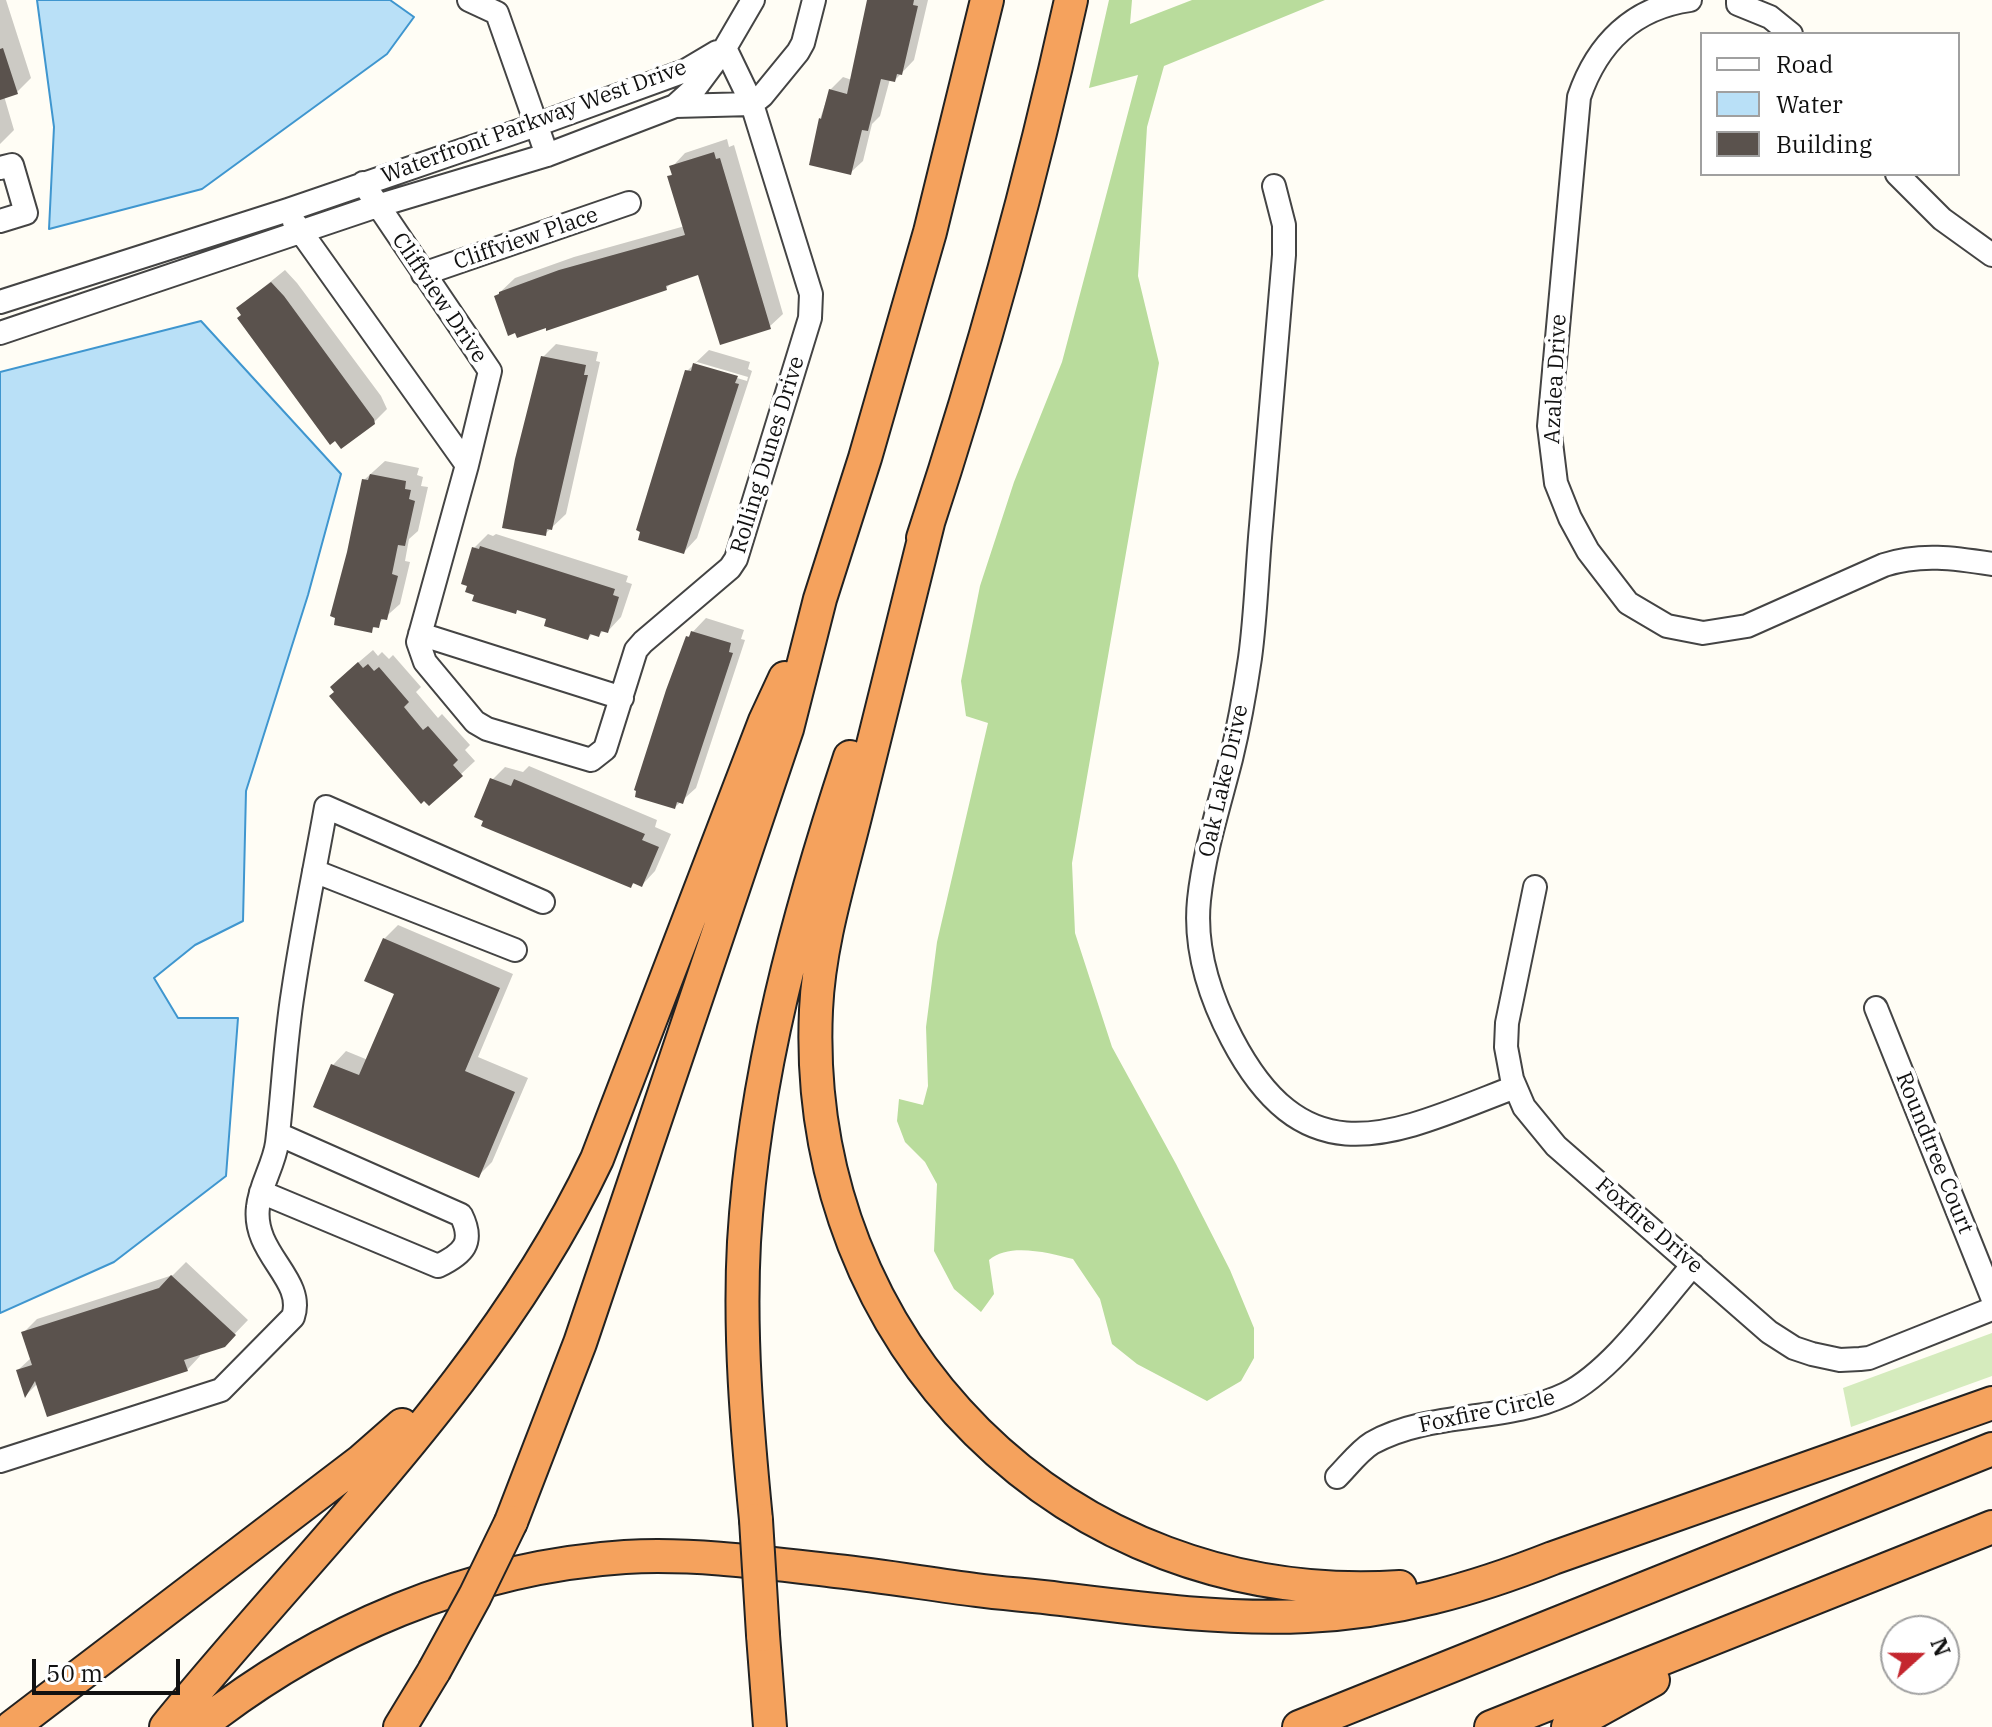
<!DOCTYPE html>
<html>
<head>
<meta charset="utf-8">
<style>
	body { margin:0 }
	#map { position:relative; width:1992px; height:1727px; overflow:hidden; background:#fffdf5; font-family:"IBM Plex Serif",serif }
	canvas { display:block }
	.legend { position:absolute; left:1700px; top:32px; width:260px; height:144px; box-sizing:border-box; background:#fff; border:2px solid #a0a0a0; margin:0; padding:10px 14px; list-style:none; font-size:24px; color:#111 }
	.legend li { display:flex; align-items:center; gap:16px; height:40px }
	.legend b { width:40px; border:2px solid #a0a0a0 }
	.north { position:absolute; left:1880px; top:1615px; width:80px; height:80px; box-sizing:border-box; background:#fff; border:2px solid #a0a0a0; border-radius:50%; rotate:69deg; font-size:22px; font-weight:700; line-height:32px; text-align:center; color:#111 }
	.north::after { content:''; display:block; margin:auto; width:28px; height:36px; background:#c4262e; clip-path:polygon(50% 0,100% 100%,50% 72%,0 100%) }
	.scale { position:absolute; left:32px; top:1659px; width:148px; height:36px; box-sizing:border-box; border:4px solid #111; border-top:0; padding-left:10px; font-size:24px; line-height:28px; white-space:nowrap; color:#111; -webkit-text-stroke:6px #fff; paint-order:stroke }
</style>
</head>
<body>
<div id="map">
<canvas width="1992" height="1727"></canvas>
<ul class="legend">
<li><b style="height:10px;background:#fff"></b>Road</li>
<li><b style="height:22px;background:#b9e0f7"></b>Water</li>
<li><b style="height:22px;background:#5a524d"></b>Building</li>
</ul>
<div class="north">N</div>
<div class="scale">50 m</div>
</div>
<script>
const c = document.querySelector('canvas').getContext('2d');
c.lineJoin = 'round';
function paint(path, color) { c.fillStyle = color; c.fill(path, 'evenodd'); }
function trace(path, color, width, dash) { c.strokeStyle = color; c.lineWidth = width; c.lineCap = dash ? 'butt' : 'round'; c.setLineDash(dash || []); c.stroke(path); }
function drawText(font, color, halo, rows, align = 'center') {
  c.font = font + ' "IBM Plex Serif",serif'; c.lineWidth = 8; c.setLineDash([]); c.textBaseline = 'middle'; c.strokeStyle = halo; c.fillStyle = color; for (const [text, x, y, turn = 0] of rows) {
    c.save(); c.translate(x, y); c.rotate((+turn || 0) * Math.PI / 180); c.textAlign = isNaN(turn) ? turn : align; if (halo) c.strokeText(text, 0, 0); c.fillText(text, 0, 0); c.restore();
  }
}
paint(new Path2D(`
	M1992,1333V1376L1851,1427L1843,1388Z`), '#d5ebbd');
paint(new Path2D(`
	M1109,0H1132L1130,24L1192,0H1325L1164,66L1147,127L1138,276L1159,363L1072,863L1075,933L1112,1047L1176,1164L1230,1270L1254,1328V1358L1241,1381L1207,1401L1137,1364L1112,1344L1100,1299L1073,1259C1050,1253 1009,1242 989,1260L994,1294L981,1312L954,1289L934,1251L937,1184L925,1162L905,1142L897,1121L899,1099L923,1105L928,1086L926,1027L937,942L988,723L966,716L961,681L980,586L1014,482L1062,362L1138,75L1089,88Z`), '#b9dc9c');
const water = new Path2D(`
	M37,0H390L414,17L387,54L202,189L49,229L54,127Z
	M201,321L341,474L308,595L246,791L243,921L195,945L154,978L178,1018H238L226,1176L114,1262L0,1313V372Z`);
paint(water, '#b9e0f7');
trace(water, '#3f96cf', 2);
paint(new Path2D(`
	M0,0H6L31,78L17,92L4,96L14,130L0,144Z
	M869,0H928L914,60L895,80L890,79L880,116L872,124L863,161L850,173L820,119L830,90L843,77L852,80Z
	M727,139L729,147L734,145L783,314L769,327L699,272L673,282L666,288L496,296L515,278L574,257L685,226L669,177L674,172L672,167L685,153Z
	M285,270L297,283L381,396L387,409L374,422L238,308Z
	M556,344L598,352L596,361L600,362L566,514L545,534L543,357Z
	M709,350L750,362L748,369L752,371L697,538L684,552L687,371ZM697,362L748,377L747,381L694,365Z
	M385,461L419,468L417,475L423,477L421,486L428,487L418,531L409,539L405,561L410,562L400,604L371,630L364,480Z
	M488,534L493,536L496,534L628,576L626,582L632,584L621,617L608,631L604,630L599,635L593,633L588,638L548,618L519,608L515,612L474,548Z
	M706,618L744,630L741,639L745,640L696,788L675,807L687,638Z
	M373,650L378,656L382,652L389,659L393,655L421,687L416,692L438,718L442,714L470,745L465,750L475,761L430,803L346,673Z
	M529,766L657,820L655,827L671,834L655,871L642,885L635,882L631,886L491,781L505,767L523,772Z
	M398,925L513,974L478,1057L528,1078L492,1162L479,1175L333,1065L346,1051L368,1060L396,993L384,939Z
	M186,1262L248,1320L224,1345L200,1353V1356L187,1370L38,1383L26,1395L18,1370L31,1358L23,1333L37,1319L173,1275Z`), '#0003');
paint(new Path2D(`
	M867,0H914L913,5L918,6L902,75L897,74L895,82L881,79L868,131L862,130L851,175L809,165L819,118L821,119L829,89L847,94Z
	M3,48L18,94L0,100V49Z
	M714,152L716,159L720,158L771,329L720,345L698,275L666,286L667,290L546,331V328L517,338L515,333L508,336L494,296L499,294V292L559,270L685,235L667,176L672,175L669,166Z
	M271,282L284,296L374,419L375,424L341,449L335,441L330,445L237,318L241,315L236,308Z
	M541,356L586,365L584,375H588L552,530L547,529L546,536L502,528L515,459Z
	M693,363L738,376L735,383L739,384L684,554L638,540L640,532L636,530L685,370L691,371Z
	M370,474L406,481L405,489L411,490L409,499L415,501L405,546L398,545L392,574L398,576L387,620L381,619L379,628L373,627L372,633L334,625L335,618L330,616L347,552L362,479L368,480Z
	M480,546L615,589L613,595L619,597L608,633L601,631L599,637L590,634L588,640L544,626L546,619L517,610L516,614L472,601L474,595L465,592L467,586L461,584L472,547L479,549Z
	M691,631L731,643L729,652L733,653L683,804L677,802L675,809L635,797L636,791L634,790L666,690L686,636L689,637Z
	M358,662L363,668L368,664L374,671L379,667L409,702L404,707L423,730L428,726L458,760L453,765L463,776L429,806L424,801L421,804L329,696L334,692L330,687Z
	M490,778L511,786L514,779L645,834L642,840L659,847L642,887L633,883L631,888L481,826L483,821L474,817Z
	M383,938L500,988L465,1071L515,1092L479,1178L313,1107L331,1064L359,1075L394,994L364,981Z
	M171,1275L236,1335L225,1347L184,1360L188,1371L47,1417L35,1381L25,1398L16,1370L32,1365L21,1332L159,1288Z`), '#5a524d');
const minor = new Path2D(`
	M469,0L497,13L547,155
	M1690,0C1633,8 1597,44 1579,97L1549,426L1556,483L1570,518L1588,551L1628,603L1667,626L1703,633L1747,626L1884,565C1920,553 1955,558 1992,564
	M1738,0V4L1770,17L1791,34
	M675,106L752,104L762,96L798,52L803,43L814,0
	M0,168L12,165L26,213L0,221
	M1897,174L1942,219L1992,255
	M363,183L490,371L467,465L418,642L425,662L475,722L487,729L591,760L605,749L636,650L643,642L730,568L736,559L810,318L811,294L752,104L725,48
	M1274,186L1284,225V255C1276,345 1268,435 1261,526C1257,569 1256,614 1250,658C1245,692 1239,726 1231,759C1219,806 1204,852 1199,900C1194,949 1210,997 1232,1039C1307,1182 1395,1133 1515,1087
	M294,222L467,465
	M423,274L629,203
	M0,302L288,210L536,125L685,71L717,52
	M0,333L377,206L547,155L675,106L696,87L725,48L753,0
	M420,634L622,698
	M314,871L515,950
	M1535,887L1507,1023L1506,1047L1512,1079L1524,1107L1556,1146L1769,1332L1794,1348L1812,1354L1840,1360L1860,1359L1869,1358L1992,1309
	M1876,1008L1992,1297
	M261,1192L438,1266C463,1254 475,1243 461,1215L278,1134
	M0,1461L221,1390L293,1317C306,1279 252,1254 258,1207C260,1185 274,1165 277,1143C283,1093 285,1042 293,992C302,930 315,869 326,807L543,902
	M1337,1477C1348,1466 1359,1451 1372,1443C1431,1410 1506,1423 1566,1394C1612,1371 1659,1304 1693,1265`);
const highway = new Path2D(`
	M929,519C905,617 881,715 856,813C840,878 819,943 816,1010C801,1344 1066,1609 1400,1587
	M923,538C981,362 1031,182 1071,0
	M756,1520C747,1428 739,1335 744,1242C754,1075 798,915 850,757
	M511,1522L580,1343L787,729L820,599L865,458L930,232L987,0
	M763,1635L770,1727
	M12,1727L361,1461L402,1425
	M166,1727C315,1544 495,1375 597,1159L765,721L785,678
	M199,1727C320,1631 470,1567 625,1557C695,1553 767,1563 836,1571C883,1576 929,1584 976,1590C1004,1594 1032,1595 1060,1599C1141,1609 1225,1620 1307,1616C1394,1612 1472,1590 1553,1558L1992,1403
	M400,1727L434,1671
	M1299,1727L1992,1449
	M1491,1727L1992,1527
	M1568,1727L1653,1680`);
trace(minor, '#444', 26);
trace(highway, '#222', 36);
trace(minor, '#fff', 22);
trace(highway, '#f5a25d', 32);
const highwayBridge = new Path2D(`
	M756,1520L763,1635
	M434,1671L475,1596L511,1522`);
trace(highwayBridge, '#222', 36, []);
trace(highwayBridge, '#f5a25d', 32);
drawText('22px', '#111', '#fff', [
	["Waterfront Parkway West Drive",534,122,-20],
	["Cliffview Place",526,239,-19],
	["Cliffview Drive",439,298,56],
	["Azalea Drive",1556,379,-87],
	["Rolling Dunes Drive",768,455,-73],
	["Oak Lake Drive",1224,781,-77],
	["Roundtree Court",1934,1153,68],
	["Foxfire Drive",1649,1226,41],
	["Foxfire Circle",1487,1412,-12]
]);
</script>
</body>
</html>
